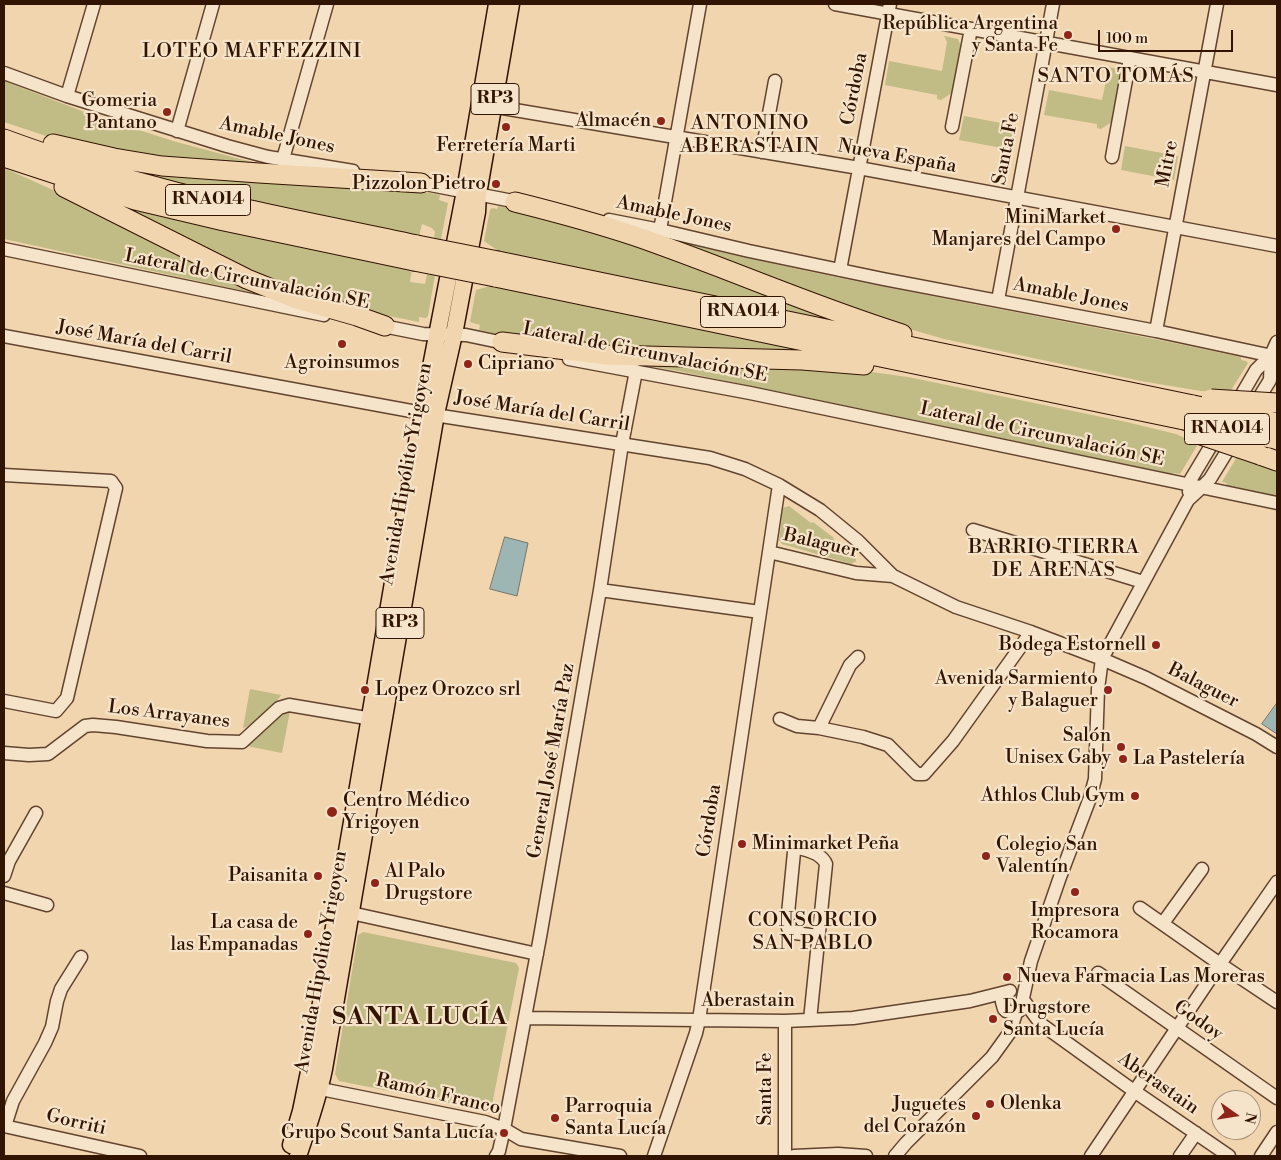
<!DOCTYPE html>
<html>
<head>
<meta charset="utf-8">
<style>
	body { margin:0 }
	#map { position:relative; width:1281px; height:1160px; overflow:hidden; background:#f0d5ae; font-family:"Libre Bodoni",serif }
	canvas { display:block }
	.frame { position:absolute; inset:0; border:5px solid #321403; pointer-events:none }
	.north { position:absolute; left:1211px; top:1090px; width:50px; height:50px; box-sizing:border-box; background:#f5e4ca; border:1px solid #a7917a; border-radius:50%; rotate:103deg; font-size:14px; font-weight:700; line-height:20px; text-align:center; color:#321403 }
	.north::after { content:''; display:block; margin:auto; width:18px; height:22px; background:#8f2418; clip-path:polygon(50% 0,100% 100%,50% 72%,0 100%) }
	.scale { position:absolute; left:1098px; top:30px; width:135px; height:22px; box-sizing:border-box; border:2px solid #321403; border-top:0; padding-left:6px; font-size:15px; line-height:18px; white-space:nowrap; color:#321403; -webkit-text-stroke:4px #f5e4ca; paint-order:stroke }
</style>
</head>
<body>
<div id="map">
<canvas width="1281" height="1160"></canvas>
<div class="frame"></div>
<div class="north">N</div>
<div class="scale">100 m</div>
</div>
<script>
const c = document.querySelector('canvas').getContext('2d');
c.lineJoin = 'round';
function paint(path, color) { c.fillStyle = color; c.fill(path, 'evenodd'); }
function trace(path, color, width, dash) { c.strokeStyle = color; c.lineWidth = width; c.lineCap = dash ? 'butt' : 'round'; c.setLineDash(dash || []); c.stroke(path); }
function drawText(font, color, halo, rows, align = 'center') {
  c.font = font + ' "Libre Bodoni",serif'; c.lineWidth = 4.5; c.setLineDash([]); c.textBaseline = 'middle'; c.strokeStyle = halo; c.fillStyle = color; for (const [text, x, y, turn = 0] of rows) {
    c.save(); c.translate(x, y); c.rotate((+turn || 0) * Math.PI / 180); c.textAlign = isNaN(turn) ? turn : align; if (halo) c.strokeText(text, 0, 0); c.fillText(text, 0, 0); c.restore();
  }
}
paint(new Path2D(`
	M944,36L958,39L961,47L953,92L941,100L937,99V95L885,85L889,61L942,71L947,42Z
	M1102,66L1118,69L1122,76L1113,121L1101,129L1097,128V124L1044,115L1049,90L1102,100L1107,76Z
	M4,81L87,113L173,141L240,159L262,164L189,162L52,138L4,122Z
	M964,116L1017,126L1013,150L959,140Z
	M1125,146L1178,156L1174,180L1121,170Z
	M84,155L415,190L440,195L439,200L448,203L441,239L434,238L435,232L432,228L422,224L419,236L204,191L125,170Z
	M4,168L62,194L259,294L4,239Z
	M108,203L130,206L412,269L410,282L425,284L427,274L435,275L428,316L426,318L419,317V322L315,301Z
	M498,206L572,221L853,325L500,252L484,241L490,210L492,208L497,209Z
	M666,239C856,286 1050,316 1241,357V360L1246,361L1248,363L1230,392L1201,391L1141,381L944,339L882,321Z
	M494,285L843,358L541,344L479,330L480,325L470,322L476,290Z
	M611,360L849,369L908,377L1126,422L1176,434L1198,444L1180,474L1173,473L1172,474L896,416L678,371Z
	M1238,455L1277,468V498L1225,487L1227,483L1222,482Z
	M789,506L811,523L813,522L834,538L833,539L856,556V561L851,564L782,544L779,540L783,508Z
	M250,689L281,695C274,706 256,725 243,728Z
	M290,711L282,753L247,746L279,713Z
	M363,932L516,963L519,968L492,1105L485,1110L339,1081L335,1074L358,935Z`), '#c1bb85');
const water = new Path2D(`
	M505,537L528,543L517,596L490,589Z
	M1277,703V734L1262,724Z`);
paint(water, '#9db6b3');
trace(water, '#72756d', 1);
const minor = new Path2D(`
	M835,4L1277,85
	M4,73L67,96L227,146L268,157L353,171
	M67,96L94,4
	M485,105L859,168L1277,246
	M952,127L971,29
	M177,131L213,4
	M762,152L775,81
	M1112,157L1130,58
	M283,159L327,4
	M415,182L523,203
	M609,220L660,230L749,251L883,279L1156,331L1277,357
	M660,230L700,4
	M4,249L324,315
	M840,270L890,4
	M998,300L1053,4
	M378,325L423,334L466,335L509,344
	M1156,331L1217,4
	M4,336L422,413L710,458L745,469L779,485L820,510L858,541L893,576
	M569,359L750,393L1277,503
	M1235,406L1256,370L1271,355L1277,342
	M1254,406L1270,380L1271,355
	M4,475L111,481L116,488L67,698L56,711L4,701
	M1189,492L1191,479L1218,434
	M973,530L1143,582
	M769,552L856,573L893,576L956,607L1031,632L1102,659L1146,678L1256,734L1277,747
	M600,590L760,612
	M780,719L797,726L819,728L863,737L888,745L917,774H924L953,741L1031,632
	M819,728L850,665L858,657
	M4,753L29,755L48,754L85,726L93,725L116,727L207,741L242,742L279,708L289,705L378,720
	M4,876L9,861L36,813
	M4,893L47,905
	M1140,908L1220,964L1277,1002
	M342,911L537,954
	M1163,923L1202,869
	M1098,973L1277,1098
	M1007,993L1004,995L1002,1002L1004,1009L1006,1011L1013,1013L1019,1011L1023,1005V998L1031,961L1060,877L1090,798L1095,779L1098,689L1102,659L1188,500L1202,487L1210,479L1234,440
	M1024,1001L1041,1024L1134,1091L1229,1156
	M525,1018L785,1021L853,1018L970,1001L1010,991
	M810,1020L826,864C822,854 808,850 798,848L794,852L787,924L788,928L795,933L818,936
	M785,1021V1156
	M311,1087L485,1122L504,1129L521,1139L620,1156
	M4,1126L140,1156
	M5,1126L13,1101L45,1043L52,1027L57,1001L61,989L81,957
	M496,1156L499,1151L504,1129L540,937L600,590L622,444L636,371
	M654,1156L696,1033L699,1020L779,485
	M794,1156L838,1154L866,1156
	M895,1156L906,1143L992,1057L1010,1032L1016,1013
	M1091,1156L1220,964L1277,882
	M1180,1156L1196,1133
	M1261,1156L1277,1132`);
const major = new Path2D(`
	M291,1145L301,1111L310,1067L422,413L465,191L497,4
	M298,1156C308,1127 318,1099 324,1069L436,414L454,334L477,212L478,194L511,4`);
const highway = new Path2D(`
	M4,139C53,157 102,173 153,186C240,210 329,226 417,245
	M53,144L114,158L162,166L259,173L421,183
	M4,157L135,200L224,221L414,261
	M64,187L247,279L294,298L357,316L385,326
	M515,202C555,212 596,223 635,236C725,267 812,306 902,334
	M498,261L1193,405
	M495,277L1184,420
	M502,342L607,355L802,360L864,365
	M1260,455L1277,461`);
trace(minor, '#62442e', 15);
trace(major, '#321403', 19);
trace(highway, '#321403', 21);
trace(minor, '#f5e4ca', 12);
trace(major, '#f0d5ae', 16);
trace(highway, '#f0d5ae', 19);
const highwayBridge = new Path2D(`
	M417,245L498,261
	M414,261L495,277
	M1211,399L1277,403
	M1193,405L1277,423
	M1184,420L1270,438
	M1198,434L1260,455`);
trace(highwayBridge, '#321403', 21, []);
trace(highwayBridge, '#f0d5ae', 19);
for (const [x, y, r, color] of [
	[1068,35,5,"#8f2418"],
	[167,112,5,"#8f2418"],
	[661,121,5,"#8f2418"],
	[506,127,5,"#8f2418"],
	[496,184,5,"#8f2418"],
	[1116,229,5,"#8f2418"],
	[342,344,5,"#8f2418"],
	[468,364,5,"#8f2418"],
	[1156,645,5,"#8f2418"],
	[365,690,5,"#8f2418"],
	[1108,690,5,"#8f2418"],
	[1121,747,5,"#8f2418"],
	[1123,759,5,"#8f2418"],
	[1135,796,5,"#8f2418"],
	[332,812,6,"#8f2418"],
	[742,844,5,"#8f2418"],
	[986,856,5,"#8f2418"],
	[318,876,5,"#8f2418"],
	[375,883,5,"#8f2418"],
	[1075,892,5,"#8f2418"],
	[308,934,5,"#8f2418"],
	[1007,977,5,"#8f2418"],
	[993,1019,5,"#8f2418"],
	[990,1104,5,"#8f2418"],
	[976,1116,5,"#8f2418"],
	[555,1118,5,"#8f2418"],
	[504,1133,5,"#8f2418"]
]) { const dot = new Path2D(); dot.arc(x, y, r, 0, 2 * Math.PI); c.fillStyle = color; c.fill(dot); trace(dot, '#f5e4ca', 2); }
for (const [x, y, w] of [
	[495,99,48],
	[208,200,85],
	[743,312,85],
	[1227,429,85],
	[400,623,48]
]) { const box = new Path2D(); box.roundRect(x - w / 2, y - 15.5, w, 31, 4); c.fillStyle = '#f5e4ca'; c.fill(box); trace(box, '#321403', 1); }
drawText('bold 18px', '#321403', null, [
	["RP3",495,99],
	["RNA014",208,200],
	["RNA014",743,312],
	["RNA014",1227,429],
	["RP3",400,623]
]);
drawText('19px', '#321403', '#f5e4ca', [
	["República Argentina",1058,24],
	["y Santa Fe",1058,46],
	["Gomeria",157,101],
	["Pantano",157,123],
	["Almacén",651,121],
	["Ferretería Marti",506,146,"center"],
	["Pizzolon Pietro",486,184],
	["MiniMarket",1106,218],
	["Manjares del Campo",1106,240],
	["Agroinsumos",342,363,"center"],
	["Cipriano",478,364,"left"],
	["Bodega Estornell",1146,645],
	["Avenida Sarmiento",1098,679],
	["y Balaguer",1098,701],
	["Lopez Orozco srl",375,690,"left"],
	["Salón",1111,736],
	["Unisex Gaby",1111,758],
	["La Pastelería",1133,759,"left"],
	["Athlos Club Gym",1125,796],
	["Centro Médico",343,801,"left"],
	["Yrigoyen",343,823,"left"],
	["Minimarket Peña",752,844,"left"],
	["Colegio San",996,845,"left"],
	["Valentín",996,867,"left"],
	["Al Palo",385,872,"left"],
	["Drugstore",385,894,"left"],
	["Paisanita",308,876],
	["Impresora",1075,911,"center"],
	["Rocamora",1075,933,"center"],
	["La casa de",298,923],
	["las Empanadas",298,945],
	["Nueva Farmacia Las Moreras",1017,977,"left"],
	["Drugstore",1003,1008,"left"],
	["Santa Lucía",1003,1030,"left"],
	["Olenka",1000,1104,"left"],
	["Juguetes",966,1105],
	["del Corazón",966,1127],
	["Parroquia",565,1107,"left"],
	["Santa Lucía",565,1129,"left"],
	["Grupo Scout Santa Lucía",494,1133]
], 'right');
drawText('19px', '#321403', '#f5e4ca', [
	["Córdoba",855,89,-79],
	["Amable Jones",277,136,12],
	["Santa Fe",1007,149,-79],
	["Nueva España",897,157,10],
	["Mitre",1168,164,-79],
	["Amable Jones",674,215,12],
	["Lateral de Circunvalación SE",247,280,11],
	["Amable Jones",1071,296,11],
	["José María del Carril",144,343,10],
	["Lateral de Circunvalación SE",645,353,11],
	["José María del Carril",542,412,9],
	["Lateral de Circunvalación SE",1042,435,12],
	["Avenida Hipólito Yrigoyen",407,474,-80],
	["Balaguer",821,544,13],
	["Balaguer",1203,686,27],
	["Los Arrayanes",169,715,7],
	["General José María Paz",552,761,-80],
	["Córdoba",710,821,-81],
	["Avenida Hipólito Yrigoyen",322,962,-80],
	["Aberastain",748,1001],
	["Godoy",1198,1021,35],
	["Aberastain",1158,1084,35],
	["Santa Fe",766,1089,-90],
	["Ramón Franco",438,1095,13],
	["Gorriti",76,1123,13]
]);
c.letterSpacing = '1px';
drawText('20px', '#321403', '#f5e4ca', [
	["LOTEO MAFFEZZINI",252,52],
	["SANTO TOMÁS",1116,77],
	["ANTONINO",750,124],
	["ABERASTAIN",750,147],
	["BARRIO TIERRA",1054,548],
	["DE ARENAS",1054,571],
	["CONSORCIO",813,921],
	["SAN PABLO",813,944]
]);
c.letterSpacing = '0px';
c.letterSpacing = '1px';
drawText('bold 24px', '#321403', '#f5e4ca', [
	["SANTA LUCÍA",420,1018]
]);
c.letterSpacing = '0px';
</script>
</body>
</html>
